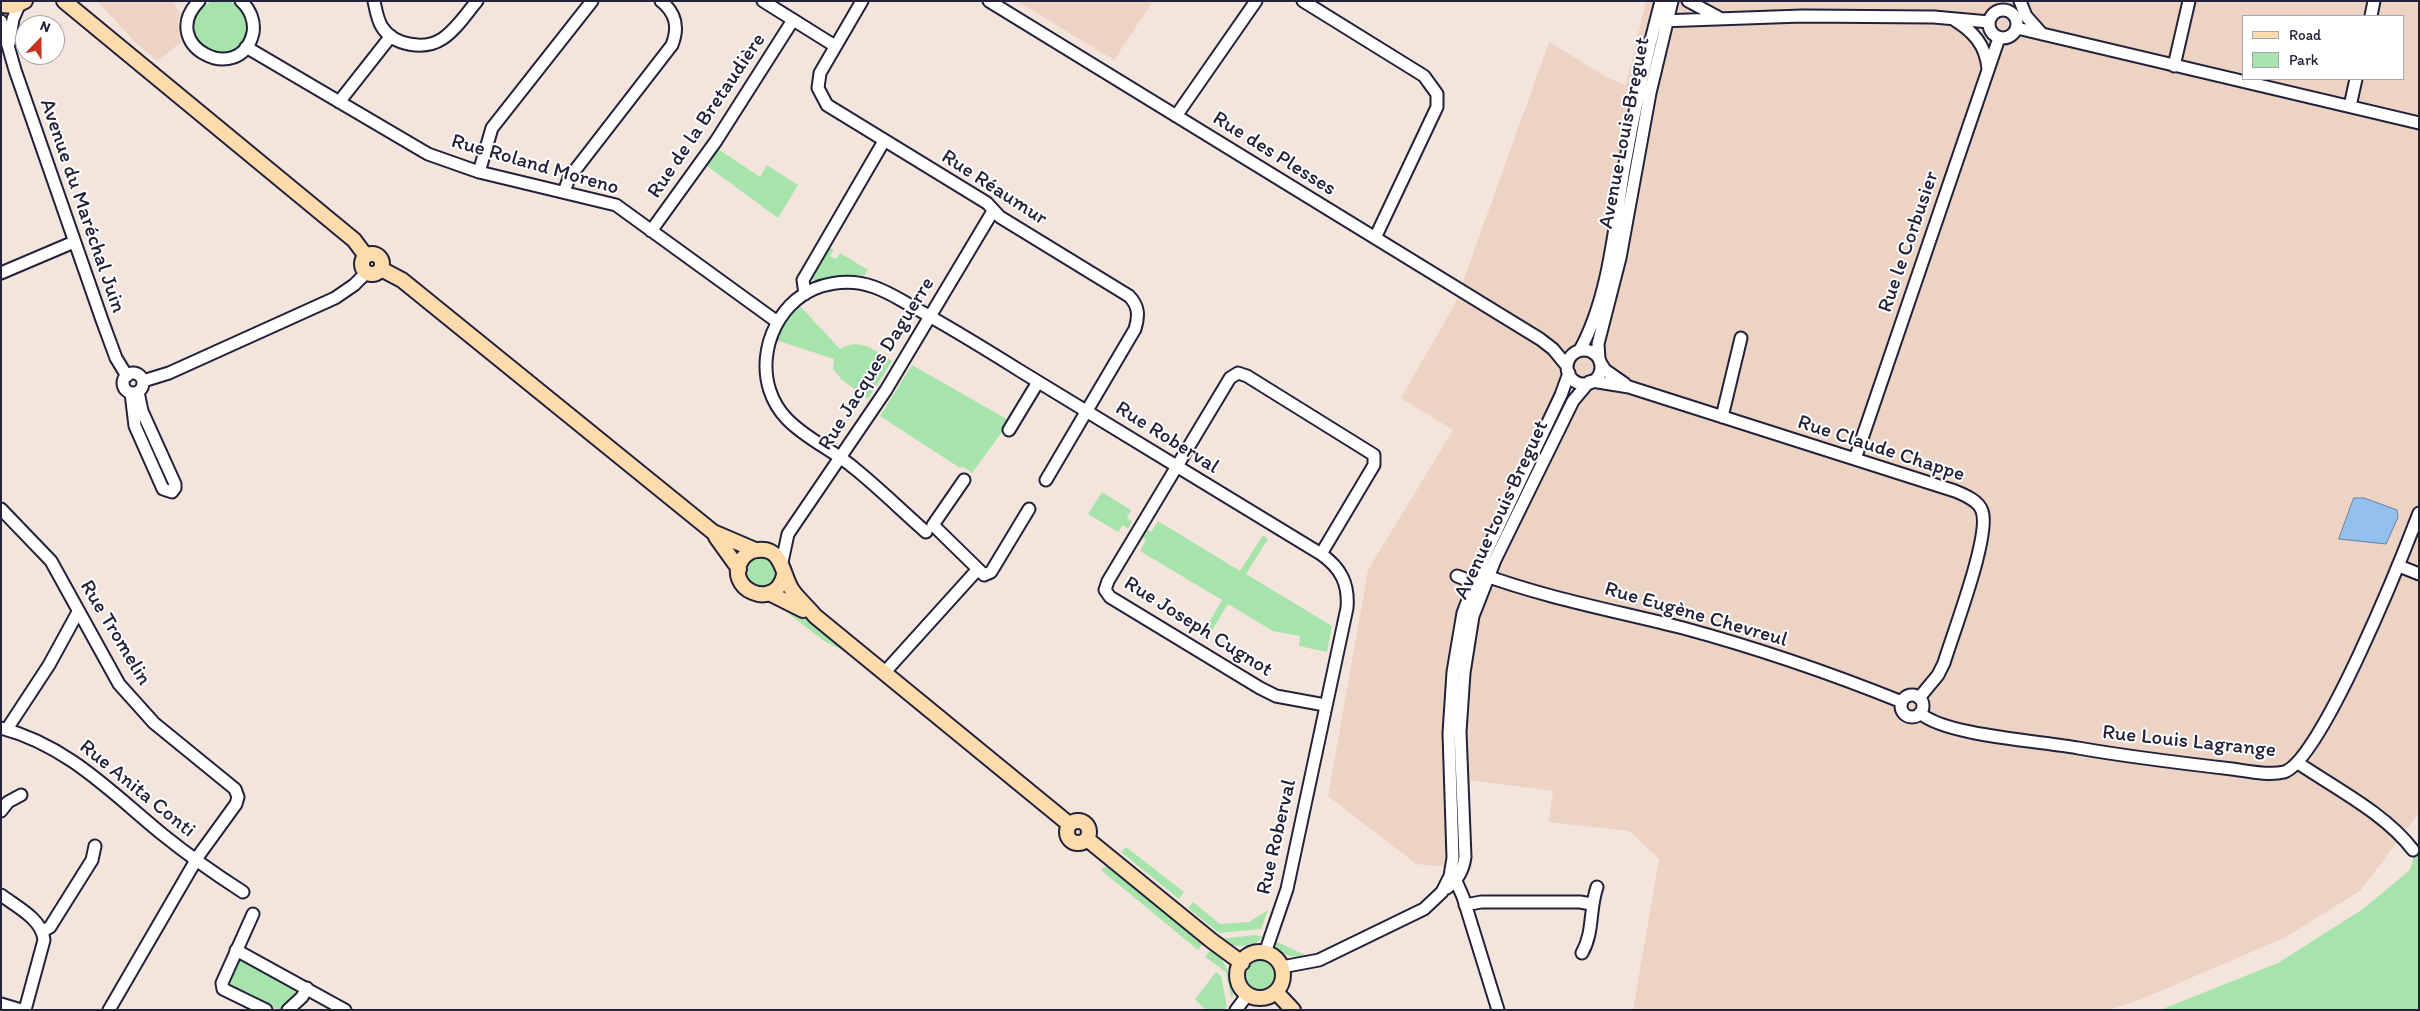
<!DOCTYPE html>
<html>
<head>
<meta charset="utf-8">
<style>
	body { margin:0 }
	#map { position:relative; width:2420px; height:1011px; overflow:hidden; background:#f4e5dc; font-family:Itim,sans-serif }
	canvas { display:block }
	.frame { position:absolute; inset:0; border:2px solid #22223b; pointer-events:none }
	.legend { position:absolute; left:2242px; top:15px; width:162px; height:65px; box-sizing:border-box; background:#fff; border:1px solid #a7a7b1; margin:0; padding:6px 9px; list-style:none; font-size:15px; color:#22223b }
	.legend li { display:flex; align-items:center; gap:10px; height:25px }
	.legend b { width:25px; border:1px solid #a7a7b1 }
	.north { position:absolute; left:15px; top:15px; width:50px; height:50px; box-sizing:border-box; background:#fff; border:1px solid #a7a7b1; border-radius:50%; rotate:22deg; font-size:14px; font-weight:700; line-height:20px; text-align:center; color:#22223b }
	.north::after { content:''; display:block; margin:auto; width:18px; height:22px; background:#c8321e; clip-path:polygon(50% 0,100% 100%,50% 72%,0 100%) }
</style>
</head>
<body>
<div id="map">
<canvas width="2420" height="1011"></canvas>
<div class="frame"></div>
<ul class="legend">
<li><b style="height:6px;background:#fedbac"></b>Road</li>
<li><b style="height:14px;background:#a6e4ac"></b>Park</li>
</ul>
<div class="north">N</div>
</div>
<script>
const c = document.querySelector('canvas').getContext('2d');
c.lineJoin = 'round';
function paint(path, color) { c.fillStyle = color; c.fill(path, 'evenodd'); }
function trace(path, color, width, dash) { c.strokeStyle = color; c.lineWidth = width; c.lineCap = dash ? 'butt' : 'round'; c.setLineDash(dash || []); c.stroke(path); }
function drawText(font, color, halo, rows, align = 'center') {
  c.font = font + ' Itim,sans-serif'; c.lineWidth = 4; c.setLineDash([]); c.textBaseline = 'middle'; c.strokeStyle = halo; c.fillStyle = color; for (const [text, x, y, turn = 0] of rows) {
    c.save(); c.translate(x, y); c.rotate((+turn || 0) * Math.PI / 180); c.textAlign = isNaN(turn) ? turn : align; if (halo) c.strokeText(text, 0, 0); c.fillText(text, 0, 0); c.restore();
  }
}
paint(new Path2D(`
	M97,1H173L180,13L178,27L181,42L157,61L136,43Z
	M1017,1H1153L1114,60Z
	M1646,1H2419V813L2360,891L2284,938L2142,999L2109,1010H1633L1659,859L1629,831L1549,822L1553,791L1469,780L1472,869L1416,864L1328,796L1368,570L1453,430L1401,398L1455,304L1549,42L1610,79L1626,85ZM2244,16H2404V79H2244Z`), '#ecd3c4');
paint(new Path2D(`
	M194 27a27 27 0 1 1 54 0a27 27 0 1 1-54 0Z
	M718,149L760,177L767,165L798,185L778,218L707,166Z
	M827,246L834,250L830,256L836,259L840,253L868,270L865,275L834,276L816,281L809,278Z
	M800,306L840,349C860,337 874,350 892,361L868,399L842,380L833,369L834,359L776,340L780,328Z
	M912,365L1010,421L972,473L962,466L960,468L880,416Z
	M1102,492L1131,510L1127,518L1132,521L1128,529L1123,525L1118,532L1088,514Z
	M1158,521L1240,571L1263,535L1268,539L1246,574L1332,626L1327,652L1299,646L1300,636L1273,631L1228,604L1206,640L1201,636L1222,600L1140,551L1146,540L1140,536L1145,528L1151,532Z
	M745 572a16 16 0 1 1 32 0a16 16 0 1 1-32 0Z
	M787,604L805,614L852,655L824,641L783,609Z
	M2419,837V1010H2160L2278,963L2363,909L2410,870Z
	M1126,847L1184,892L1179,899L1121,852Z
	M1106,866L1120,877L1123,874L1204,942L1198,950L1101,870Z
	M1193,902L1220,924L1249,922L1268,910L1261,929L1219,933L1188,908Z
	M1255,935L1263,937L1253,946H1237L1219,941L1220,939Z
	M1275,941L1307,956C1295,958 1276,956 1275,941Z
	M1212,948C1226,962 1233,977 1233,998L1231,997L1226,972L1205,957Z
	M242,959L291,984L296,989L295,999L282,1009H278L230,987L228,981L238,960Z
	M1246 975a15 15 0 1 1 30 0a15 15 0 1 1-30 0Z
	M1216,972L1221,976L1227,1006L1224,1010H1206L1195,999Z`), '#a6e4ac');
const water = new Path2D(`
	M2354,498H2364L2397,510L2398,517L2386,544L2339,539Z`);
paint(water, '#93c0ed');
trace(water, '#6681a6', 1);
const minor = new Path2D(`
	M199,1C156,45 240,88 253,33C255,21 250,9 241,1
	M374,1C376,10 377,19 382,27C394,46 425,50 442,39C456,30 466,14 477,1
	M763,1L835,46
	M862,1L820,73L818,88L827,105L987,203L1000,217L1129,296C1139,306 1139,316 1135,329L1046,480
	M989,1L1540,339L1553,349L1567,366
	M1303,1L1424,76L1437,94V107L1375,238
	M1688,1L1718,17
	M2020,1L2026,16L2042,34
	M1989 24a14 14 0 1 1 28 0a14 14 0 1 1-28 0Z
	M2371,16L2374,1
	M1953,19C1973,31 1986,45 1988,69
	M1,21L15,70L102,320L116,358L127,376
	M1660,21L1802,16L1934,17L1989,22
	M2017,28L2419,123
	M9,44L13,19L19,5
	M246,47L428,154L479,172L616,205L776,321
	M2174,66L2189,1
	M339,102L391,36
	M2350,106L2356,79
	M1176,116L1256,1
	M479,172L492,128L592,1
	M564,192L569,178L672,45C679,27 676,13 661,1
	M651,231L716,141L793,20
	M1,273L74,242
	M805,294L803,280L806,275L884,141
	M1580,350C1609,297 1614,229 1624,169C1634,112 1646,57 1661,1
	M1567 367a17 17 0 1 1 34 0a17 17 0 1 1-34 0Z
	M1599,359L1598,344L1620,258L1650,93L1672,1
	M1600,362L1605,370L1625,384
	M123 383a10 10 0 1 1 20 0a10 10 0 1 1-20 0Z
	M143,381L169,373L335,298L354,285L366,273
	M1592,381L1629,387L1955,491C1965,495 1979,501 1982,511C1991,535 1953,633 1944,663L1938,675L1919,698
	M131,393L135,426L163,489L172,492L175,488V484L142,411L138,392
	M1722,417L1741,338
	M1009,430L1038,382
	M1855,459L1999,38
	M1,509L51,561L119,684L154,723L235,789L238,797L236,804L199,855L109,1010
	M926,532C902,511 879,488 854,468C833,450 806,439 787,419C754,385 762,329 796,300C817,282 849,278 874,287C889,292 902,301 915,308C951,328 987,350 1022,372C1122,432 1221,494 1321,554C1341,568 1349,584 1347,608L1287,889L1265,953
	M1321,554L1374,465V455L1247,376L1238,373L1230,378L1108,581L1105,590L1110,597L1260,688L1276,696L1325,705
	M782,562L788,534L886,390L993,211
	M2399,566L2419,574
	M978,569L984,575L991,572L1029,509
	M1481,574C1546,598 1616,611 1683,628C1757,648 1830,673 1902,702
	M1457,576L1473,582
	M884,673L978,569L933,525L964,480
	M1901 706a11 11 0 1 1 22 0a11 11 0 1 1-22 0Z
	M1920,713C1946,736 2041,741 2078,748C2129,757 2180,763 2232,769C2247,771 2269,776 2284,772C2321,761 2403,555 2419,513
	M1,728C67,745 112,793 162,834C188,855 215,874 243,892
	M7,729L49,665L78,612
	M2298,763C2335,788 2386,814 2413,850
	M1,811L8,802L21,795
	M1450,876L1456,881L1463,897L1498,1010
	M1447,888C1458,879 1463,871 1465,857L1460,732L1464,673L1473,616L1495,560L1573,401L1589,382
	M1,895C17,907 42,919 44,940L25,1010
	M1465,905L1481,902H1580L1591,904
	M253,914L222,983L223,989L266,1010
	M43,931L50,927L92,860L95,846
	M236,950L345,1010
	M1582,953C1594,932 1589,910 1597,887
	M1282,967L1319,960L1424,909L1442,892L1450,876L1453,858L1449,733L1453,672L1463,613L1485,555L1561,395L1569,373
	M1,1004L21,1010
	M288,1010L302,997L307,988
	M1236,1010L1248,994`);
const major = new Path2D(`
	M64,1L354,240L366,256
	M1,5L15,6L25,1
	M362 264a10 10 0 1 1 20 0a10 10 0 1 1-20 0Z
	M381,269L402,280L713,532L755,550
	M716,537L739,569
	M784,575C775,613 723,588 742,559C746,554 752,550 758,550C783,547 782,575 792,590C798,599 808,607 815,616L1069,824
	M769,593L803,610
	M1067 832a11 11 0 1 1 22 0a11 11 0 1 1-22 0Z
	M1087,839L1212,941L1242,963
	M1237 975a23 23 0 1 1 46 0a23 23 0 1 1-46 0Z
	M1276,992L1293,1010`);
trace(minor, '#22223b', 15);
trace(major, '#22223b', 18);
trace(minor, '#fff', 11);
trace(major, '#fedbac', 14);
drawText('21px', '#22223b', '#fff', [
	["Rue de la Bretaudière",707,116,-56],
	["Avenue Louis Breguet",1625,133,-79],
	["Rue des Plesses",1274,154,32],
	["Rue Roland Moreno",535,165,16],
	["Rue Réaumur",994,188,33],
	["Avenue du Maréchal Juin",82,206,71],
	["Rue le Corbusier",1909,242,-71],
	["Rue Jacques Daguerre",877,364,-58],
	["Rue Roberval",1167,438,32],
	["Rue Claude Chappe",1881,449,18],
	["Avenue Louis Breguet",1502,510,-65],
	["Rue Eugène Chevreul",1696,615,16],
	["Rue Joseph Cugnot",1198,627,32],
	["Rue Tromelin",115,633,59],
	["Rue Louis Lagrange",2189,742,6],
	["Rue Anita Conti",137,789,39],
	["Rue Roberval",1277,837,-77]
]);
</script>
</body>
</html>
